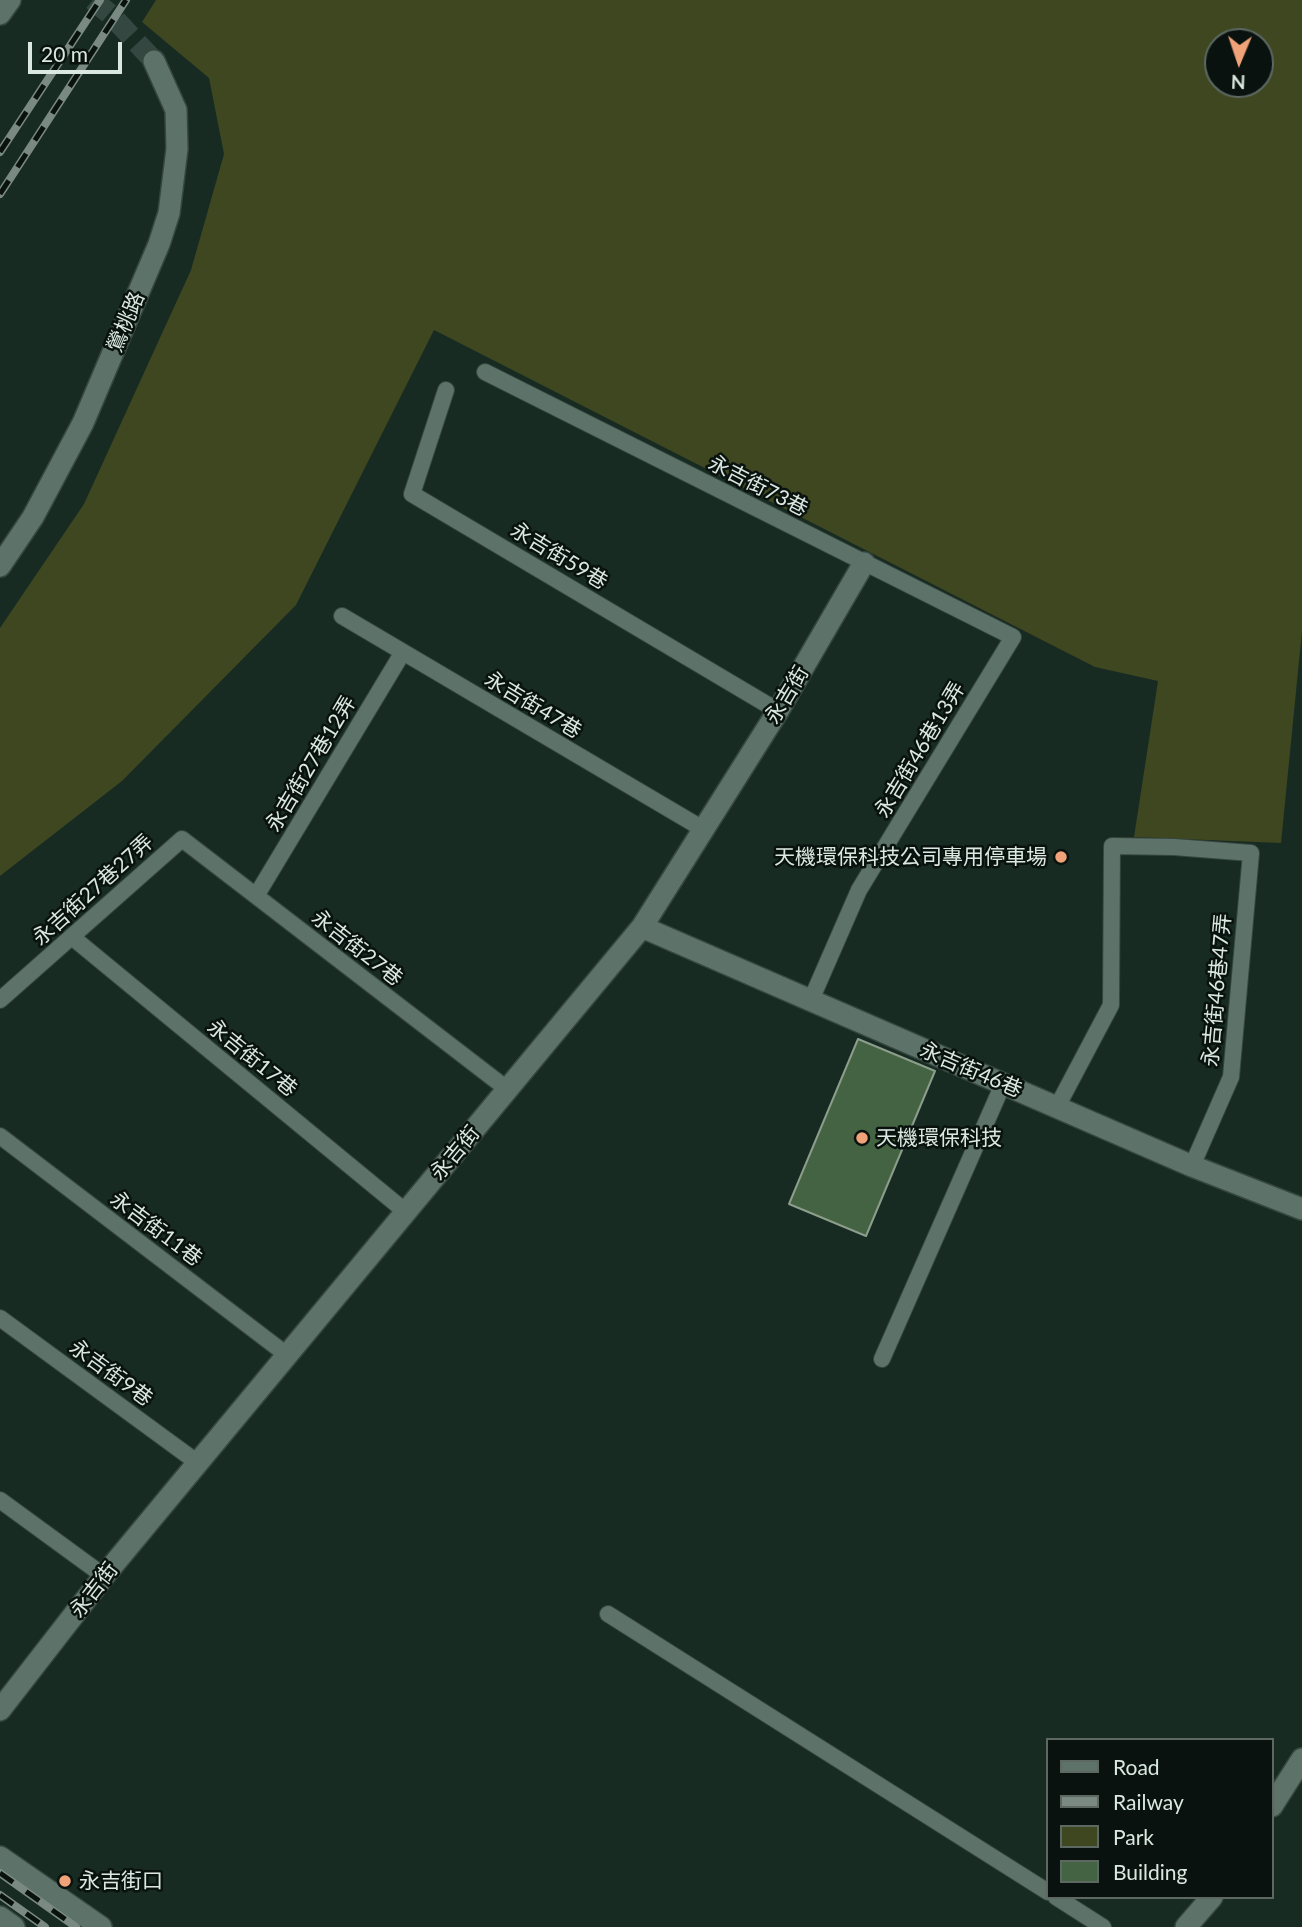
<!DOCTYPE html>
<html>
<head>
<meta charset="utf-8">
<style>
	body { margin:0 }
	#map { position:relative; width:1302px; height:1927px; overflow:hidden; background:#172b23; font-family:Lato,sans-serif }
	canvas { display:block }
	.legend { position:absolute; left:1046px; top:1738px; width:228px; height:161px; box-sizing:border-box; background:#09120e; border:2px solid #5d6863; margin:0; padding:9px 12px; list-style:none; font-size:21px; color:#dbe8e2 }
	.legend li { display:flex; align-items:center; gap:14px; height:35px }
	.legend b { width:35px; border:2px solid #5d6863 }
	.north { position:absolute; left:1204px; top:28px; width:70px; height:70px; box-sizing:border-box; background:#09120e; border:2px solid #5d6863; border-radius:50%; rotate:182deg; font-size:19px; font-weight:700; line-height:28px; text-align:center; color:#dbe8e2 }
	.north::after { content:''; display:block; margin:auto; width:24px; height:32px; background:#f0a378; clip-path:polygon(50% 0,100% 100%,50% 72%,0 100%) }
	.scale { position:absolute; left:28px; top:42px; width:94px; height:32px; box-sizing:border-box; border:4px solid #dbe8e2; border-top:0; padding-left:9px; font-size:21px; line-height:24px; white-space:nowrap; color:#dbe8e2; -webkit-text-stroke:5px #09120e; paint-order:stroke }
</style>
</head>
<body>
<div id="map">
<canvas width="1302" height="1927"></canvas>
<ul class="legend">
<li><b style="height:9px;background:#5d7369"></b>Road</li>
<li><b style="height:9px;background:#7a8a83"></b>Railway</li>
<li><b style="height:19px;background:#3e4720"></b>Park</li>
<li><b style="height:19px;background:#446342"></b>Building</li>
</ul>
<div class="north">N</div>
<div class="scale">20 m</div>
</div>
<script>
const c = document.querySelector('canvas').getContext('2d');
c.lineJoin = 'round';
function paint(path, color) { c.fillStyle = color; c.fill(path, 'evenodd'); }
function trace(path, color, width, dash) { c.strokeStyle = color; c.lineWidth = width; c.lineCap = dash ? 'butt' : 'round'; c.setLineDash(dash || []); c.stroke(path); }
function drawText(font, color, halo, rows, align = 'center') {
  c.font = font + ' Lato,"Noto Sans TC",sans-serif'; c.lineWidth = 5; c.setLineDash([]); c.textBaseline = 'middle'; c.strokeStyle = halo; c.fillStyle = color; for (const [text, x, y, turn = 0] of rows) {
    c.save(); c.translate(x, y); c.rotate((+turn || 0) * Math.PI / 180); c.textAlign = isNaN(turn) ? turn : align; if (halo) c.strokeText(text, 0, 0); c.fillText(text, 0, 0); c.restore();
  }
}
paint(new Path2D(`
	M156,0H1302V631L1281,843L1134,837L1158,681L1095,667L434,330L296,605L122,781L0,876V628L84,504L191,270L224,154L209,78L142,22ZM1218,42H1260V84H1218Z`), '#3e4720');
const building = new Path2D(`
	M858,1039L935,1071L866,1236L789,1204Z`);
paint(building, '#446342');
trace(building, '#8d9d8c', 2);
trace(new Path2D(`
	M93,0L112,16L154,61`), '#344740', 21, [21, 10]);
const lane = new Path2D(`
	M485,372L1013,637L859,890L811,1000
	M446,390L412,494L778,711
	M342,616L703,829
	M256,896L403,652
	M72,937L406,1212
	M0,1000L182,839L507,1089
	M1057,1107L1111,1005L1112,846L1174,847L1251,853L1231,1077L1192,1166
	M0,1136L287,1355
	M0,1318L198,1463
	M882,1359L1003,1084
	M0,1500L104,1576
	M608,1614L1048,1892
	M1056,1897L1103,1927`);
const street = new Path2D(`
	M0,14L10,0
	M642,927L1192,1166L1302,1209
	M0,1710L104,1576L642,927L778,711L864,563
	M1272,1806L1302,1759
	M1186,1927L1212,1897`);
const secondary = new Path2D(`
	M0,566L33,517L83,423L159,244L169,213L177,149L176,110L154,61
	M0,1857L101,1927
	M0,1917L14,1927`);
trace(lane, '#36473f', 18);
trace(street, '#36473f', 24);
trace(secondary, '#36473f', 24);
trace(lane, '#5d7369', 16);
trace(street, '#5d7369', 21);
trace(secondary, '#5d7369', 21);
const rail = new Path2D(`
	M0,152L100,0
	M0,194L126,0
	M0,1873L76,1927
	M0,1895L45,1927`);
trace(rail, '#7a8a83', 8);
trace(rail, '#09120e', 5, [16]);
for (const [x, y, r, color] of [
	[1061,857,7,"#f0a378"],
	[862,1138,7,"#f0a378"],
	[65,1881,7,"#f0a378"]
]) { const dot = new Path2D(); dot.arc(x, y, r, 0, 2 * Math.PI); c.fillStyle = color; c.fill(dot); trace(dot, '#09120e', 2.5); }
drawText('21px', '#dbe8e2', '#09120e', [
	["鶯桃路",126,322,-67],
	["永吉街73巷",758,486,27],
	["永吉街59巷",559,556,31],
	["永吉街",787,695,-59],
	["永吉街47巷",533,705,31],
	["永吉街46巷13弄",920,750,-59],
	["永吉街27巷12弄",311,764,-59],
	["永吉街27巷27弄",93,890,-42],
	["永吉街27巷",357,948,38],
	["永吉街46巷47弄",1217,990,-85],
	["永吉街17巷",252,1058,39],
	["永吉街46巷",971,1070,23],
	["永吉街",455,1153,-50],
	["永吉街11巷",156,1229,37],
	["永吉街9巷",111,1373,36],
	["永吉街",94,1590,-52]
]);
drawText('21px', '#dbe8e2', '#09120e', [
	["天機環保科技公司專用停車場",1047,857,"right"],
	["天機環保科技",876,1138],
	["永吉街口",79,1881]
], 'left');
</script>
</body>
</html>
